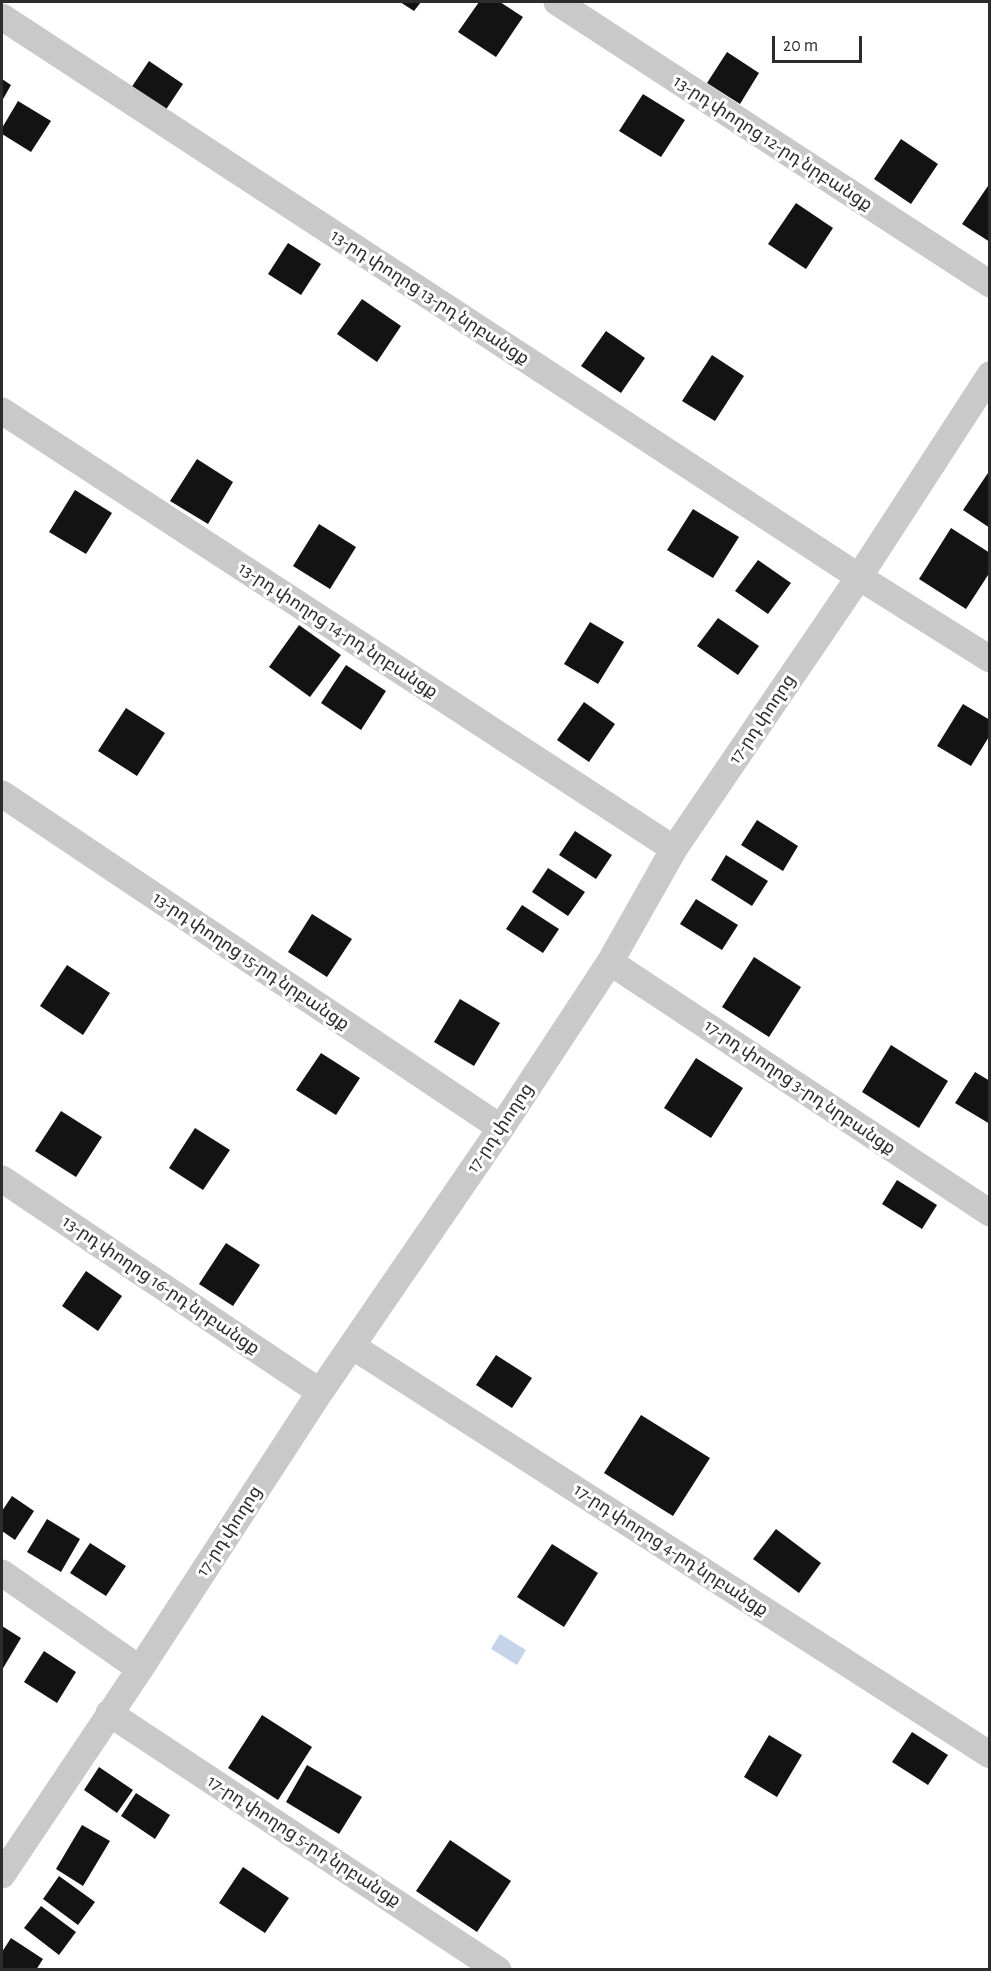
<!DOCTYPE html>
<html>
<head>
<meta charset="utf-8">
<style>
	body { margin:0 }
	#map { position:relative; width:991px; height:1971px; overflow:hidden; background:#fff; font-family:"Alegreya Sans",sans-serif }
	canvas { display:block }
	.frame { position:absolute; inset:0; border:3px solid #2c2c2c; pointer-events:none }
	.scale { position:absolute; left:772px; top:36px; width:90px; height:27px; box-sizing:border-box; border:3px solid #2c2c2c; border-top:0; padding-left:8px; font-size:18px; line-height:21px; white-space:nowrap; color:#2c2c2c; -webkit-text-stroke:4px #fff; paint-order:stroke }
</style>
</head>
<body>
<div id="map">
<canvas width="991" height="1971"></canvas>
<div class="frame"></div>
<div class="scale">20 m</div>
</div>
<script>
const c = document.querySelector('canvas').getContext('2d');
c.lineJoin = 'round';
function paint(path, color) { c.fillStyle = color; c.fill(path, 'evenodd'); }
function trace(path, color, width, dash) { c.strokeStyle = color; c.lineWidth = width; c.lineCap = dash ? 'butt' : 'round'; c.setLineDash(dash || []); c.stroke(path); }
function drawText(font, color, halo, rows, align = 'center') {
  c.font = font + ' "Alegreya Sans","Noto Sans Armenian",sans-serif'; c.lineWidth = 6; c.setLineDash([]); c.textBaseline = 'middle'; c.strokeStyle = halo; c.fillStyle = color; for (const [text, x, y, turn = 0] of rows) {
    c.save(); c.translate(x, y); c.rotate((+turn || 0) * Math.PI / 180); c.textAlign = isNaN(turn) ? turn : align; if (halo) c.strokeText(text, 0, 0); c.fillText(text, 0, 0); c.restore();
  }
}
paint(new Path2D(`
	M500,1634L526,1650L517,1665L491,1649Z`), '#c6d4ea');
paint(new Path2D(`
	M400,2H421L414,11Z
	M479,2H500L523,17L496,57L458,32Z
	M727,52L759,73L740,104L707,83Z
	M149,61L183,84L165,111L131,88Z
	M2,79L11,85L2,101Z
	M643,94L685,120L661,157L619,131Z
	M18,101L51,121L31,152L2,134V128Z
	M901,139L938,164L911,204L874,179Z
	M990,183V242L962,224Z
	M796,203L833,228L806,269L768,244Z
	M288,243L321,264L301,295L268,274Z
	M362,299L401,326L377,362L337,334Z
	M606,331L645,358L621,393L581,366Z
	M712,355L744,376L715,421L682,401Z
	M197,459L233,482L208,524L170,501Z
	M990,470V528L963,510Z
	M75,490L112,513L86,554L49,532Z
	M693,509L739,537L713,578L667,550Z
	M319,524L356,547L330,589L293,566Z
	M951,528L990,553V572L966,609L919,579Z
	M758,560L791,583L768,614L735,591Z
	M718,618L759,646L738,675L697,646Z
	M590,622L624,642L598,684L564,664Z
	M299,625L341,655L310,697L269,667Z
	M346,665L386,691L361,730L321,703Z
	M584,702L615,724L589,762L557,740Z
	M963,704L990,720V735L971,766L937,746Z
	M126,708L165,733L137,776L98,751Z
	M757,820L798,846L783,871L741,845Z
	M575,831L612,855L596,879L559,855Z
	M726,855L768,881L752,906L711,880Z
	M548,868L585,892L568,916L532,892Z
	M696,899L738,925L722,950L680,924Z
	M522,905L559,929L543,953L506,929Z
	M312,914L352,939L327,977L288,952Z
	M754,957L801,987L769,1037L722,1007Z
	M67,965L110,993L83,1035L40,1006Z
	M460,999L500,1023L474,1066L434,1042Z
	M891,1045L948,1081L919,1128L862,1092Z
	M321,1053L360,1078L336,1115L296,1090Z
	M696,1058L743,1088L711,1138L664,1108Z
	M975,1072L990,1081V1124L955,1103Z
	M61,1111L102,1137L76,1177L35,1151Z
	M195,1128L230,1150L203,1190L169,1168Z
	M897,1180L937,1205L922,1229L882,1204Z
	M226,1243L260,1265L233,1306L199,1284Z
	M86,1271L122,1296L98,1331L62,1306Z
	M496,1355L532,1378L512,1408L476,1385Z
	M641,1415L710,1458L673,1516L604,1473Z
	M12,1496L34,1511L15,1540L2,1531V1511Z
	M47,1519L80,1539L61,1572L27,1552Z
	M776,1529L821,1563L799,1593L753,1559Z
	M90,1543L126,1566L106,1596L70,1573Z
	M552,1544L598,1573L564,1627L517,1597Z
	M2,1626L21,1638L2,1670Z
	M44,1651L76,1672L57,1703L24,1682Z
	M262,1715L312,1747L278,1800L228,1768Z
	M912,1732L948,1755L928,1785L892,1762Z
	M769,1735L802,1755L777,1797L744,1777Z
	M307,1765L362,1797L339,1834L286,1802Z
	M99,1767L133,1790L117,1813L84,1790Z
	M136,1793L170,1815L155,1839L121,1816Z
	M82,1825L110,1841L83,1886L56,1869Z
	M450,1840L511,1881L477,1932L416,1891Z
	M243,1867L289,1898L265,1933L219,1903Z
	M59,1876L95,1902L78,1925L43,1899Z
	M41,1906L76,1932L59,1955L24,1928Z
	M11,1938L43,1959L36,1970H2V1952Z`), '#131313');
trace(new Path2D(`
	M557,2L990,284
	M2,17L859,577L990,659
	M2,411L674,849
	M2,794L501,1128
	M610,962L990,1213
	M2,1179L320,1392
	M352,1346L990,1755
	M2,1573L140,1669
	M109,1713L498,1970
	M2,1875L140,1669L320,1392L501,1128L610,962L674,849L859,577L990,375`), '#c9c9c9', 27);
drawText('18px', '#2c2c2c', '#fff', [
	["13-րդ փողոց 12-րդ նրբանցք",773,143,33],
	["13-րդ փողոց 13-րդ նրբանցք",430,297,33],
	["13-րդ փողոց 14-րդ նրբանցք",338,630,33],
	["17-րդ փողոց",762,719,-56],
	["13-րդ փողոց 15-րդ նրբանցք",251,961,34],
	["17-րդ փողոց 3-րդ նրբանցք",800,1087,34],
	["17-րդ փողոց",500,1128,-56],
	["13-րդ փողոց 16-րդ նրբանցք",161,1285,34],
	["17-րդ փողոց",229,1531,-57],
	["17-րդ փողոց 4-րդ նրբանցք",671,1550,33],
	["17-րդ փողոց 5-րդ նրբանցք",304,1841,33]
]);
</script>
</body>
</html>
